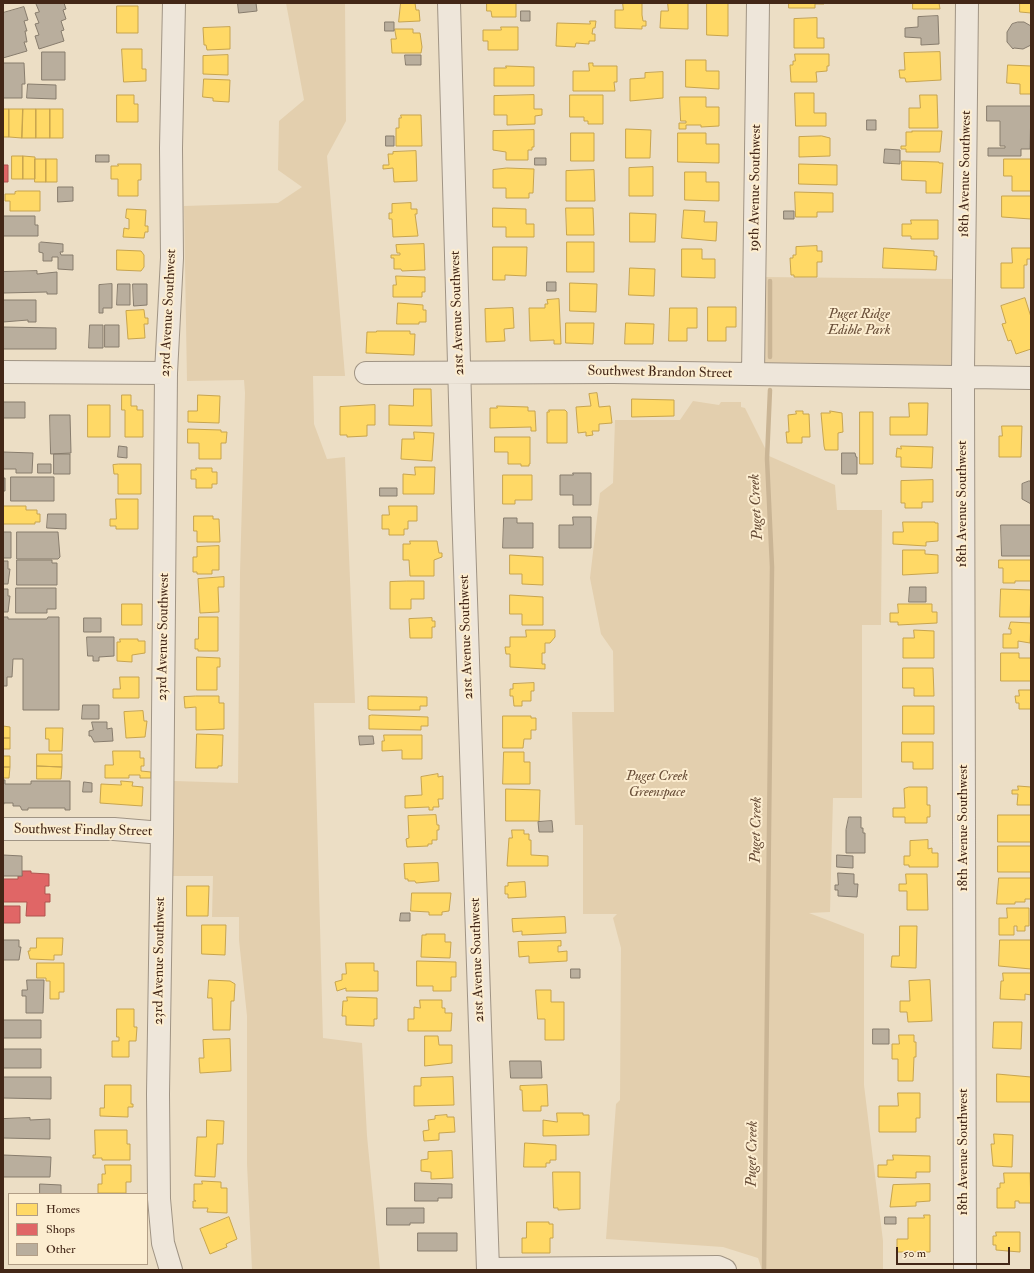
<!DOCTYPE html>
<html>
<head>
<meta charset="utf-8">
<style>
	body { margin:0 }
	#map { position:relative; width:1034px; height:1273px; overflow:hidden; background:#ecdec5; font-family:"IM FELL Double Pica",serif }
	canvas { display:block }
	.frame { position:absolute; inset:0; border:4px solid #432717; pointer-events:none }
	.legend { position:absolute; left:8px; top:1193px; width:140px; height:72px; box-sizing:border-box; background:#fcedd0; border:1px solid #b29e86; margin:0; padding:5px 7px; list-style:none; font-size:12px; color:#432717 }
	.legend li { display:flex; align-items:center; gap:8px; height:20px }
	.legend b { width:20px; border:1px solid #b29e86 }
	.scale { position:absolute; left:896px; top:1247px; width:114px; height:18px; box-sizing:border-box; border:2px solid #432717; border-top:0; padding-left:5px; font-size:12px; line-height:14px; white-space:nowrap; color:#432717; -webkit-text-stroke:3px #fcedd0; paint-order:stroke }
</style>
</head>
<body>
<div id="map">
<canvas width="1034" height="1273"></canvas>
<div class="frame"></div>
<ul class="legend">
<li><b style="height:11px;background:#ffd966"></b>Homes</li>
<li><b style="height:11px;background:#e06666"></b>Shops</li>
<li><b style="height:11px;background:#b9ae9d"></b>Other</li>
</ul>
<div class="scale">50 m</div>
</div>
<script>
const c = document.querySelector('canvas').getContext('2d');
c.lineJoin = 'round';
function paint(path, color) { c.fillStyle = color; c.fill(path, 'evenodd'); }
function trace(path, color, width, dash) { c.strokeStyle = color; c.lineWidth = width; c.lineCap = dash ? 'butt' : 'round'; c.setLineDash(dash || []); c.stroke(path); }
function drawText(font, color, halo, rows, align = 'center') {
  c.font = font + ' "IM FELL Double Pica",serif'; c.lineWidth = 4; c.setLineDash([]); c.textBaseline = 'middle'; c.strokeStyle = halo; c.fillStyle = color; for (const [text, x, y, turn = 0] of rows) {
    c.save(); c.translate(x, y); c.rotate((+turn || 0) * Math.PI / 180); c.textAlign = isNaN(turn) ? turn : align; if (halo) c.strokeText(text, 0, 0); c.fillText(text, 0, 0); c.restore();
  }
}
paint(new Path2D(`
	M286,3H345L346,121L327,156L345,376H313L314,424L327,459L345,457L355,703H314L323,1038L362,1043L367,1136L380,1270H252L247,1164V1016L239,940V917H212L213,876H173L174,781L238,783L240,573L245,393L244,380L187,381L184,206L278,203L302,187L278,170L279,121L304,100Z
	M762,277L957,279V368L761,367Z
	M693,401L719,405L721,402H741V407L745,408L769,456L835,485L837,510H882L881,625H862V798H833L830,912L809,913L864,934V1085L883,1241V1270H762L758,1258L723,1247L606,1239L616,1104L620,1100L621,948L613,918L617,914H583V825H575L572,712H614L613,651L601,634L590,578L600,493L613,483L615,420H680Z`), '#e3cfae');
const homes = new Path2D(`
	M401,3H415L416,10H419L420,21L399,22Z
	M487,3H516V17H492L491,11H487Z
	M623,3H642V15L643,21H646V26H642V29L615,28V10H623Z
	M668,3H688V29L660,28L661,11H668Z
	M707,3H728V36L707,35Z
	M789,3H824V4H815V8H789Z
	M913,3H939L940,9H913Z
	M1020,3H1031V13L1020,12Z
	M117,6H138V33H117Z
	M817,18V38H824V48H794V19Z
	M590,21H596L595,28H593L592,34H595V41H589V44L576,43L575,47L556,46L557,23L590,24Z
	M230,27V49L207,50L206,45H204L203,28Z
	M501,27H518V50H488V41H483V30H501Z
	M395,29H413V33H420L422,47L421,53H392L391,39H396Z
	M122,49H142V69H146V81L124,82Z
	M940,52L941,80L906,82L905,78H900L899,70H905L904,53Z
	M795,54H829V66H827V71L816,72L817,82H791L790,65H793V61H795Z
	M228,55V75L203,74V56Z
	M686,60H706V71H719V89L686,87Z
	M589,63H593V66H617V82H614L615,91H573V71H589Z
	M1008,65L1031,66V94H1020V84L1007,83Z
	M506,66L534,67V86H494V68H506Z
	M663,72V98L630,101V79L645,78V73Z
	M204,79L230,80L229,102L213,101V98L203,97Z
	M795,93H814V113H826V126H796Z
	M117,95H134V104H138V122H117Z
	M534,95V109H542V115L535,116V124L507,125V115H494V96Z
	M570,95H603V124H588V121H584V117H570Z
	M920,95H937L938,128H909V108H920Z
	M680,97H706V107H719V126L701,127V125H686V129H679V123H686V121H681Z
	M3,109H9V137H3Z
	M9,109H23L22,138L9,137Z
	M23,109H36V138H22Z
	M36,109H50V138H36Z
	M50,109H63V138H50Z
	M401,115H421L422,146H396V128H399V118H401Z
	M626,129L651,130L650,158H626Z
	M534,130V147H532V150H528V160H506V152L493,150V131Z
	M912,131H942L940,152H906V149H901V146H906V132H912Z
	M571,133H594V161H571Z
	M678,133H706V144H719V163L678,162Z
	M822,136L830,138V156L799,157V137Z
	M416,151L417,181L394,182L393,168L383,169V165H389L388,154H393V152Z
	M12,156H23V179H12Z
	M23,156L35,157V179H23Z
	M35,159H46V182H35Z
	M46,159H57V182H46Z
	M1004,159H1031V191H1012V176H1004Z
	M902,161L939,162V163H943L941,193H926V181L902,180Z
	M118,164H141V180H138V196H118V179H111V166H118Z
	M799,164L837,165V185L799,184Z
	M653,167V196H629V168Z
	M507,168L534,169L533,193H529V198H506V188H493V170Z
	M594,170L595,201H566V171Z
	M685,172H706V182H719V201L685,200Z
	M18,191H40V211H10V201H5V194H15V192Z
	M795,192L833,193V212H817V217H796Z
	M1002,196H1031V219L1002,217Z
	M411,203V209H417V214H415L418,236L393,237L392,219H389V213H392V204Z
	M493,208L526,209V224H534V237H506V227H493Z
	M566,208H593L594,235H567Z
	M127,209L146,210L145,226H148V232H145L144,238L123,237L124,228L129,229V219L126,218Z
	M684,210L705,211L704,222H717L716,241L682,238Z
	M630,213L656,214L655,242H630Z
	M911,220H938V239H911V236H902V224H911Z
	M567,242H594V272H567Z
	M424,244L425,270L402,271L401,269H394V258H391V255H400V253H397L396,245Z
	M817,246V251H822V262H817V277H794V275H791L790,258H793V255H796V247Z
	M493,247H527L526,276L505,275V280H493Z
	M884,248L934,251V256H937L936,270L883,268Z
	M1012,248H1031V259H1027V265H1024V288H1001V263H1012Z
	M682,249H702V259H715V278L682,277Z
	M117,250L141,251L144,255V267L141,271L117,270Z
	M630,268L655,269L654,296L629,295Z
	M396,276L425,277V292H422V297H393V285H396Z
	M570,283L597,284L596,312L570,311Z
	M1025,298L1031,317V349L1016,354L1011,340L1008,341L1002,324L1006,323L1001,306Z
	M559,299L561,344H554V340L530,341L529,308H545V304H548L547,300Z
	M398,303L423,305V310H426V322H419V324H397Z
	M708,307H736V327H726V341H708Z
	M513,308L514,328L504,329L505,341L486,342L485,309Z
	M670,308H697V328H687V341H669Z
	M144,310L145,318H148V324H144L145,338L128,339L126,311Z
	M566,323H594L593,344L566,343Z
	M626,323L654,324L653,344H625Z
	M377,331H410V334H415L414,355L366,353L367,332H376Z
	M414,389H431L432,426L389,425V405L413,406Z
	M597,393L599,407L610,406L612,423L599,424V431H592L593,435L586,436V432L578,433L576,407L591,406L589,394Z
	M122,395H131V406H137V410H143V437H125V410H122Z
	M198,395L220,396L219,423L188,422V411H197Z
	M632,399L674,400V416L632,417Z
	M909,403H928L927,435H890V417H909Z
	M88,405H110V437H88Z
	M375,405V425H367V436L347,437V435H340V407Z
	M497,406L528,407V411H535L536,431H531V427L490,428V408H497Z
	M549,410H565L567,412V443H547V412H549Z
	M796,411H803V414H809L810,437H802V443H787L786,432H789L788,415L796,414Z
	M830,411L842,413L843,432L838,433V450H825L824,446L821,413H830Z
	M860,412H873V464H860Z
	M1002,426H1022L1021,457H999V436H1002Z
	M188,429L221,430V432H227L226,443H221V459H199V443H188Z
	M414,432L434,433L432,461L401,459L402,439H414Z
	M495,437H530V464H529V466H521V464H508V452H495Z
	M901,446L933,447L932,468L901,467V457H896L897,448L901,449Z
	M119,464H141V494H118V474H114L113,465Z
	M415,467H435L434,494H403V474L415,475Z
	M196,468H212V472H217V484H212V488H196V479H191V470H196Z
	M503,475H532V500H515V504H503Z
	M933,480V502H922V508H905V503H901V481Z
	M116,499H138V529H116V526H110V519H116Z
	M3,506H26V510H37V514H40V522H35V524H3Z
	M389,506H417V521H408V529H404V535H389V529H382V515H389Z
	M194,516H213V519H219L220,542H197V531H194Z
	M903,522H935V523H938V541L926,542V546L893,544V532H903Z
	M410,541H437L439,553H442V557L434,560V576H410L409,560H403V544H410Z
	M219,546V570H212V574H197V572H193V557H197V547Z
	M903,550H925V554L938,555V573L903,575Z
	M510,555L543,557V585L522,584V574H510Z
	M999,560H1031V581H1015V583H1003V568H999Z
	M224,577V587H218L219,612L200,613L198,579Z
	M407,581H424V599H411V609H390V582Z
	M1001,589L1031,590L1030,617H1000Z
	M510,595L543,597V625H522V614H510Z
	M122,604H142V625H122Z
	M898,604H932V612H937V623L898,625V622H890V613H898Z
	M199,617H218V651H198V649H195V639H198Z
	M432,618V621H435V627H432V638H410L409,619Z
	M1011,622L1031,623L1030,643L1018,641V648H1003V634H1011V629H1009Z
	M526,630H555V637L550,643H545V653H542V664H545V669L510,667V654H506L505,647H510V637H526Z
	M914,630L934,631V658H903V638H914Z
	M120,639H138V641H145V653L132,655V662L117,661V642H120Z
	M1001,653H1019V658H1031V681H1001Z
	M197,657L220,658V667H217V690H197Z
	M903,668H933L934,696H914V688H903Z
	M120,677H139V698H113V689H120Z
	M534,683V691H531V701H522V706H514L513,696H510V689H513V684Z
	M1019,690H1031V709H1019V703H1016L1015,696H1019Z
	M196,696H219V703H224V729L196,730V707L185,708L184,697Z
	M371,696L427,697V706H420V710H371L368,709V697Z
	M903,706H934V734H903Z
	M143,711L144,721H147L145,737L126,738L124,712Z
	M372,715L428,717V726H421V730L372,729H369V716Z
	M503,716H531V718H536V730H531V739H524L523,748H503Z
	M3,726L10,727V738H3Z
	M46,728H63L62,751H49V739H46Z
	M197,734L223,735L222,766H218V768H196Z
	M384,735H422V759H402V750L382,751V741H384Z
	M3,738H10V749H3Z
	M902,742H933V769H913V762H902Z
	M113,751H140V758H144V766H141V771L151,772V778H140V775H129V778H105V765H113Z
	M504,752H524V762H530V784H503Z
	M37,754H62V767L37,766Z
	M3,756H10V767H3Z
	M37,766L62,767L61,779H37Z
	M3,767H10L9,778H3Z
	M438,774V777L443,776V799H438L439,807H433V810H429V807L405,808V796L422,795L421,777Z
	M121,781L133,782L132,786L143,787L142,806L100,803L101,784L121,785Z
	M1018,786L1031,787V805H1017L1018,794H1012V790H1018Z
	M909,787H927V805H930V817H927V823H905V817H893V808H905L904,789Z
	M506,789L540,790L539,821H506Z
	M436,815L437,825H439V830H437V840H432V844H428V846L407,847L406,839L409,838L408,816Z
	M998,815H1031V842H998Z
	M512,830H524V834H529V840H531V855L548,856V866H507L509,838H512Z
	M928,840V849L932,848V853H938V867H909V865H904V856H910V841Z
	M998,846H1031V872H998Z
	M438,863L439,881L416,883L415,881H408V879H405L404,864Z
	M906,874H927L928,910H907V891H899V884H906Z
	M999,878H1031V899H1025V902H1015V904H997Z
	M525,882L526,897L508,898V894H505V886H508V883Z
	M187,886H209L208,916H187Z
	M412,893H451L449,911L442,912V915H429V912L411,911Z
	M1007,908H1029V926H1025V931H1017V926H1014V935H999V918H1007Z
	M565,917L566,933L522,935V931L513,932L512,919Z
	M202,925H226L225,955L202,954Z
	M900,926H917L916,968L891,967L892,956H899Z
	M426,934H445V942H451L450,958L421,957L422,935H426Z
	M37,938H63L62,955H54V960L30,959L28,951H30V948H36Z
	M1000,940H1031V969L999,966Z
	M561,941V946H558V952L567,951V961L529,963V956L519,957L518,942Z
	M417,961L456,962V977H451V991H433V986H417Z
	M37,963H64V992H59V999H50V981H46V978H37Z
	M346,963H374V971H378V991H346V988L337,991L335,982L342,980V974H346Z
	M1003,973H1031V995L1025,994V1000L1000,999L1001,981H1003Z
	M209,980L230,981L235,984L234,1001H231L230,1030H213L212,998H208Z
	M930,980L932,1021L908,1022L907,1012H900V1001H910L909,981Z
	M536,990H551V1002H564V1040H545V1019H538Z
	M347,997L377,998V1019H374V1026L346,1025V1016H342L343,1001H347Z
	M420,1000H442V1008H445V1013H452L451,1031H408V1019H414V1007L420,1008Z
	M117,1009H134V1027H137L136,1041H129V1057H112V1041H119V1037H117Z
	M994,1022H1022L1021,1049L993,1048Z
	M899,1035H914V1042H916V1057H914L913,1081H898V1059H892V1044H899Z
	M425,1036H438L439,1045H452V1063L425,1066Z
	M230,1039L231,1071L200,1073L199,1058H204L203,1040Z
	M997,1074L1031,1077V1102H997Z
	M453,1077L454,1105L414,1106V1086H421V1078Z
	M105,1085H131V1104H133V1107H128V1117L100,1116V1108H104Z
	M547,1085L548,1106H541V1111H523L522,1090H520V1086Z
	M898,1093H920V1118H916V1132H879V1106H898Z
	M557,1113H583V1115H589V1135L543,1136V1120L557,1122Z
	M447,1115V1117H454L455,1132L439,1133V1140L424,1141L423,1131L429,1130L428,1120L435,1119V1116Z
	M207,1120L224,1121L223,1144H217L215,1177L195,1176L197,1137H206Z
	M95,1130H127V1144H130V1160H102V1158H93V1155H95Z
	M994,1134L1013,1135L1012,1167L993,1166L991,1144H994Z
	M525,1143L556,1145V1160H550V1163H546V1167H524Z
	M452,1151L453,1178L431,1179V1172L421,1171V1160L428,1159V1152Z
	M893,1155L930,1156V1172H916V1178L878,1177V1165H887V1160H893Z
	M105,1165H131V1182H126V1193H98V1184H102V1174H105Z
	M553,1172H580V1209L558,1210V1208H554Z
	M1004,1173H1030L1031,1203H1019V1201H1015V1208H997V1188H1000V1183H1004Z
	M202,1181L221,1182V1188H227V1213L207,1212L208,1208H193V1201H196L194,1200V1184H202Z
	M930,1184V1201L916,1202V1206L890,1207L893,1185Z
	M924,1215H930V1252H897V1239H908V1218H924Z
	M229,1217L237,1239L226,1244L227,1247L210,1254L200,1229Z
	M527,1222H549V1224H553V1238H550V1253H522V1238H526Z
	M996,1232H1020V1252L996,1250V1245H993V1236H996Z`);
paint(homes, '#ffd966');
trace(homes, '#c7a44e', 1);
const shops = new Path2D(`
	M3,165H8V182H3Z
	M22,871H31V873L49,874V886H45V894H50V902H45V916H26L27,902H3V879H18V876H22Z
	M3,906H20V923H3Z`);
paint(shops, '#e06666');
trace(shops, '#b1534e', 1);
trace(new Path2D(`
	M770,281V357
	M764,1270L772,567L767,459L770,390`), '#cab595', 4.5);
const building = new Path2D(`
	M36,3H64L66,9L63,10L66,19L61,21L64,30L61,31L64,41L39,49L35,36L39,35L35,24L39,23L35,13L39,12Z
	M238,3H256L257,11L239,13Z
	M24,7L28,20L24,21L27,31H25L27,42H24L27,51L3,58V13Z
	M521,11H530V21H521Z
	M938,16L939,44L921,45V38L905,37V28L918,27V17Z
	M385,22H394V31H385Z
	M1018,22H1024L1031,26V45L1023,49L1014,48L1013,49L1007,42V32L1012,24Z
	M42,52H65V80H42Z
	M405,55H421V65H406Z
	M3,63H24L25,84H22V98H3Z
	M28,84L56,85V99L27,98Z
	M987,106H1031L1030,149H1021V156H988V148H1005V146H1000V121H987Z
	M867,120H876V130H867Z
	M386,136H394V146H386Z
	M885,149L900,150V164L884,163Z
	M96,155H109V162H96Z
	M535,158H546V165H535Z
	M58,187H73V201L58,202Z
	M784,211H794V219H784Z
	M3,216H35V225H38V236H3Z
	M41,242L63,244V252H60L61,255H73V270L58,269V257H52V261H43V253L39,252V244Z
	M37,271V274L57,272V294H47V292L3,293V272Z
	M547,282H556V291H547Z
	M112,284V308H103V313H99V285Z
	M118,284H130V305H117Z
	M133,284H147V305L134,306Z
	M3,300H36V322H28V320L3,322Z
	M90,325H103V348H89Z
	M105,325H119V347H105Z
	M3,327L56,328V349H3Z
	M3,402H25V418H3Z
	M50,415H70L71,453L51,454Z
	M119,446L127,447V458L118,457Z
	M3,452L33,453L32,473H16V469H3Z
	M842,453H855L856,457H857V474H842Z
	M54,454H70V474H54Z
	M38,464H51V473H38Z
	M573,473H591V505H573V495H560V475H573Z
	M11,477H54V501H11Z
	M3,478H5V491H3Z
	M1029,481H1031V504L1022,499V484Z
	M380,488H397V496H380Z
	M48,514H66V529L47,528Z
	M573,517H591V548H559V525H573Z
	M504,518H517V523H533V548H503Z
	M1001,525H1031V556H1002Z
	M3,532H11V558H3Z
	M17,532H58L60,557L58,559H17Z
	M17,560H52V563H57V585H17Z
	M3,561H8V569H10L8,584H3Z
	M910,587H926V602H909Z
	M16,588H56V609H47V613H16Z
	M3,589H8V596H10L8,612H3Z
	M3,617H8V619H47L48,617H59V710H23V659H13L12,677H7V686H3Z
	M84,618H101V632H84Z
	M87,637H114V656L99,657V661H93V656H88Z
	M83,705H99V719H82Z
	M92,722H107V729L112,728L113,741L94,742L91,736H89V731L93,730Z
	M359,736H373L374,744L360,745Z
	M3,780H5V784H31V781H70V810H65V808H28V810H22L20,806H13V803H4L3,807Z
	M84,782L92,783V792H83Z
	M849,817H861V828H863V833H865V853H846V830Z
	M552,821L553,832H539L538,822Z
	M3,855L22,856V876H3Z
	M837,855L853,856V868L837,867Z
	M838,873L854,874V884H858L857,897L838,896V890H835V885H838Z
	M401,913H410V921H400Z
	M3,940H19V947H21L19,960H3Z
	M571,969H580V978H571Z
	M27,980H44L43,1013H26V996H22V990H27Z
	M3,1020H41V1038H3Z
	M873,1029H889V1044H873Z
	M3,1049H41V1068H3Z
	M510,1061H541L542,1078H511Z
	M3,1077H51V1099L3,1098Z
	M30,1118V1120L50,1119V1139L3,1138V1119Z
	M3,1155L51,1157L50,1177H3Z
	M415,1183L452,1184V1198H438V1201H415Z
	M40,1184L61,1185V1194H40Z
	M387,1208H424V1223H410V1225H387Z
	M885,1217H896V1224H885Z
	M418,1233H457V1251H418Z`);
paint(building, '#b9ae9d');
trace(building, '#877c6d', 1);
const minor = new Path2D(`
	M449,3L463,508L488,1270
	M963,370L967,3
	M3,372L166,373
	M366,373L613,372L954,377
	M753,374L758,3
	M971,377L1031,378
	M963,387L965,1270
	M3,829H114L162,833
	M488,1269L718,1267L725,1270
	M171,1270L163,1243L159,1199L158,1094L162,833L166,373L172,258L171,148L174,3`);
trace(minor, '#a09484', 24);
trace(minor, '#eee6da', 22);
drawText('14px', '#432717', '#fcedd0', [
	["18th Avenue Southwest",966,174,-89],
	["19th Avenue Southwest",756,188,-89],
	["23rd Avenue Southwest",169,313,-87],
	["21st Avenue Southwest",458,313,-92],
	["Southwest Brandon Street",660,373,1],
	["18th Avenue Southwest",963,504,-90],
	["23rd Avenue Southwest",164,637,-89],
	["21st Avenue Southwest",467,637,-92],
	["18th Avenue Southwest",964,828,-90],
	["Southwest Findlay Street",83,831,1],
	["21st Avenue Southwest",478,960,-92],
	["23rd Avenue Southwest",160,961,-89],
	["18th Avenue Southwest",964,1152,-90]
]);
drawText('italic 14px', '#694e38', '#fcedd0', [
	["Puget Ridge",859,315],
	["Edible Park",859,331],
	["Puget Creek",657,777],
	["Greenspace",657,793]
]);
drawText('italic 15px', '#674c36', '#fcedd0', [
	["Puget Creek",757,507,-93],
	["Puget Creek",757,830,-89],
	["Puget Creek",753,1154,-89]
]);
</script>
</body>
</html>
